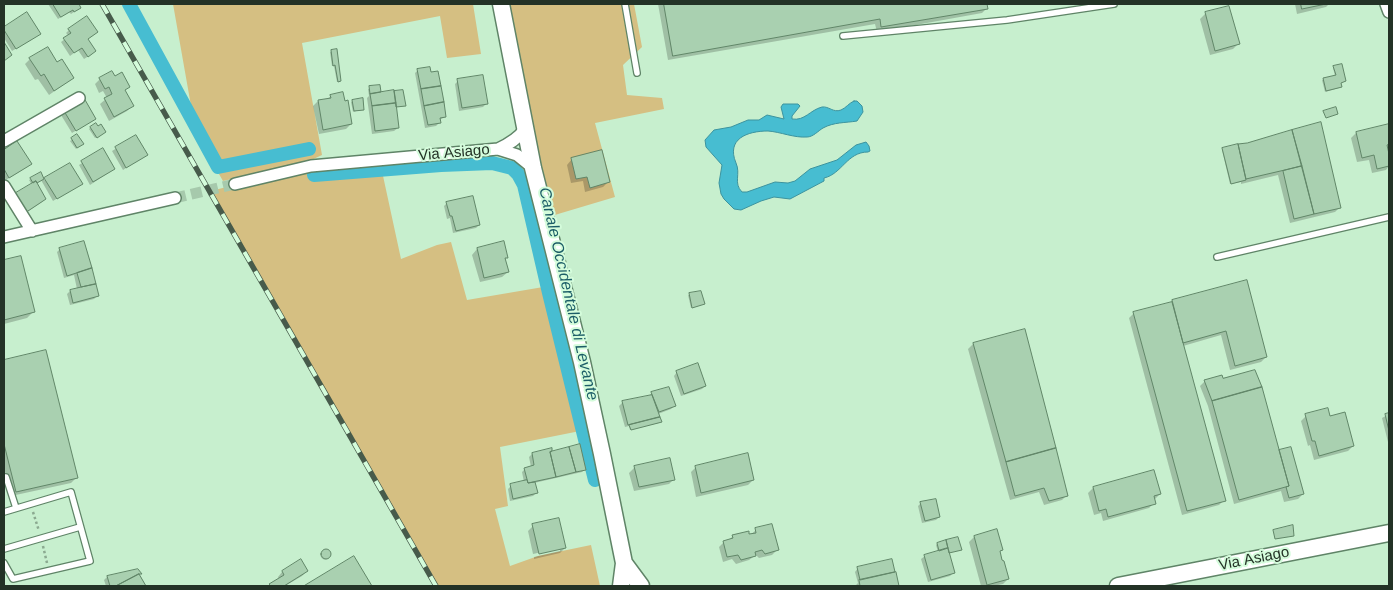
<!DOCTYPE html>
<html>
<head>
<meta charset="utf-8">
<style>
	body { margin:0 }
	#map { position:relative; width:1393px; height:590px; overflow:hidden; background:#c7efce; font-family:Helvetica,sans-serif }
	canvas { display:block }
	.frame { position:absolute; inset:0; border:5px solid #233226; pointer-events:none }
</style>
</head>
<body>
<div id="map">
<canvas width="1393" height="590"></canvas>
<div class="frame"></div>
</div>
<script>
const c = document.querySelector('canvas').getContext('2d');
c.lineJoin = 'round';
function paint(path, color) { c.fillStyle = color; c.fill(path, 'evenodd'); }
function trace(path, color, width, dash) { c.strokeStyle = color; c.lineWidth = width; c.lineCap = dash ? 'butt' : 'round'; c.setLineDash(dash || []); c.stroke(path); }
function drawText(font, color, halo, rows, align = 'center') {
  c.font = font + ' Helvetica,sans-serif'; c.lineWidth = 4; c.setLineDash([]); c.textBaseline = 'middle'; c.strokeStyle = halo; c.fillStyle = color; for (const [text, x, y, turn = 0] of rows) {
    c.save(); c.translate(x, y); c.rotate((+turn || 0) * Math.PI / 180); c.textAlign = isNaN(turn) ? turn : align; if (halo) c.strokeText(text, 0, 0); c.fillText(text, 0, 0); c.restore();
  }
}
paint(new Path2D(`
	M173,4H473L481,54L447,58L440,16L302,43L322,155L307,162L223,181L196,134Z
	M508,4H634L642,47L623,65L627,95L662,98L664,109L595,123L615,197L548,217Z
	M380,162L401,259L437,245L451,242L467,300L555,285L590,429L500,447L508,506L495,509L510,566L538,556L591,545L600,586H438L211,191L265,177Z`), '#d5bf82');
const water = new Path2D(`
	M854,101H857L862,106L863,112L857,121C845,123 834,122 823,128C818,131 813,137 807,137C794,138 781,132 768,131C747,131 726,139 736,163C741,174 733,183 742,192H747L775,182L788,183L795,181L810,169L837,160L856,145L866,142L869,146L870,151L868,152C847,152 842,174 824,178V181L790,199L774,197L761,201L741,210L734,209L724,199L721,194L719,183L722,165L706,147L705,140L714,130L731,127L748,120H759L767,115L784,119L781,107L783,104H798L800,106L792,116V119C805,121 810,110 822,107C829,106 833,113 841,110C846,108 849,103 854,101Z`);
paint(water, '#47bdd1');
trace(water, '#3c939e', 1);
paint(new Path2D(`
	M48,4H77L80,8L71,14L69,12L58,19Z
	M658,4H986L987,8L982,13L877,32L875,24L668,60Z
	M1295,4H1329L1326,7L1297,14Z
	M1228,7L1238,44L1233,49L1210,55L1200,19L1205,14Z
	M27,14L36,37L12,51L4,38V28Z
	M69,30L97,32L87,40L92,54L84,59L78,50L70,56L61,42L69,36L66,33Z
	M336,50L339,82H337L334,66H332L330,52Z
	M30,59L73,78L49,95L38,79L35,80L25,64Z
	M1334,67L1345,81L1339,83V88L1325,92L1322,80L1335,76L1333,68Z
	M418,70L445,117L439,120V123L436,126L425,128L415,73Z
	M112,73L132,106L127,111L109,121L100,104L107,98L103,91L99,93L95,84L100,79Z
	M458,81L487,103L483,107L459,111L455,84Z
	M379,86L380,93L404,105L395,107L398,128L394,131L372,134L367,98L369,96L368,89Z
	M331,96L351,124L346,129L319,134L313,106L318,101L326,100Z
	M353,101L363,109L353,112L351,102Z
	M64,112L95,119L72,133L61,115Z
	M1320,124L1340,207L1335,212L1290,223L1278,175L1241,184V182L1230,184L1222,150L1223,149L1248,144Z
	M1389,125V147L1386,148L1389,166L1386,170L1372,173L1369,160L1357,162L1351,138L1356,133Z
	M90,128L104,133L95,138L89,129Z
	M77,136L81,145L76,149L70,141Z
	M135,137L146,155L123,170L112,151Z
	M17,143L27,167L6,180L4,177V151Z
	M103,150L114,169L90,185L79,165Z
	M572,159L608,182L603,187L585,192L583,181L571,183L567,165Z
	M40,174L44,180L81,184L53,201L41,180L36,183L42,202L22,215L32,185L29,180Z
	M447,203L479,225L476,228L453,233L450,218L447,219L444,206Z
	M83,243L98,295L94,299L70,305L67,294L70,291L77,289L74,275L64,278L57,252L60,249Z
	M503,243L507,257L504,260L508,272L502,277L480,282L472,255L477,249Z
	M20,257L34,311L27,318L4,324V261Z
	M1246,281L1266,357L1261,362L1230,370L1221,335L1183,346L1224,500L1219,505L1182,515L1129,318L1134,313Z
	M700,292L703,304L691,308L688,295Z
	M1024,330L1067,495L1062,500L1044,505L1039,492L1010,500L968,349L973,344Z
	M45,352L76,478L71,483L11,496L4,468V362Z
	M677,372L705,386L702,389L681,396L674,376Z
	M1205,381L1278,451L1303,494L1298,499L1284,502L1281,491L1234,504L1208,406L1200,386Z
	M652,393L674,406L671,409L658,414L660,422L659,423L630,430L629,426L625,427L619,406L622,403L648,397Z
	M1389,414V442H1388L1382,418Z
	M1306,416L1353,446L1348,451L1314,460L1310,445L1308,446L1301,421Z
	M551,450V452L585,469L582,472L534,483L536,493L533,496L510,501L508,489L511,486L524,482L522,472L525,469L531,467L529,457L532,454Z
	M696,467L753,480L748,485L696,497L691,472Z
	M634,468L674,479L669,484L634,491L629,473Z
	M1093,488L1160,494L1155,499L1154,503L1149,508L1103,521L1101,513L1094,515L1088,493Z
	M921,503L939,517L936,520L922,523L918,506Z
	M533,526L565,548L560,553L534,559V557L560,551V548L533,554L528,531Z
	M756,530L777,550L772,555L759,558L756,555L749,560L736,564L732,559L723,562L719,547L724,542L728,541L733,536H749Z
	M974,537L999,552L1008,579L1003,584L993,586H981L969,542Z
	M937,544L948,553L953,573L950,576L928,582L921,559L925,556L938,552L936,545Z
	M320.5 555a4.5 4.5 0 1 1 9 0a4.5 4.5 0 1 1-9 0Z
	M353,558L370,586H307Z
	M300,561L307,571L302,576L285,586H269L279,580L278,577L282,572Z
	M891,561L898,586H855L858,583L855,572L858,568Z
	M137,570L146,586H106L104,580L107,577Z`), '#0003');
trace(new Path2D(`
	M129,4L218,167L309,149
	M314,175L441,165L492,163L512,168L518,174L524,185L549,293L595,480`), '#47bdd1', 14);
const building = new Path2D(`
	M53,4H79L81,8L74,12L73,10L61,17Z
	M664,4H987L988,9L881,27L880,19L673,56Z
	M1301,4H1326L1302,9Z
	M1229,6L1240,44L1215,51L1205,12Z
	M27,12L41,34L16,49L4,30V27Z
	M87,16L98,32L88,39L96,51L88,57L82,48L74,53L63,38L71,33L68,29Z
	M4,42L12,55L4,61Z
	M48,47L57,62L62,59L74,78L54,91L44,74L41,76L29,58Z
	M337,49L341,81L338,82L335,65L333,66L331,50Z
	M1342,64L1346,81L1341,83L1342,87L1326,91L1323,78L1336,75L1333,66Z
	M430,67L431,72L438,71L441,86L421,89L417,69Z
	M112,71L115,76L122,72L130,87L125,90L134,106L114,117L104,98L112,94L109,87L105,89L99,78Z
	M483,75L488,104L462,108L457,79Z
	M380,85L381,92L370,94L369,86Z
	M441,86L444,102L424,106L421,89Z
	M394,90L396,103L372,106L370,94Z
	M403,90L406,106L396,107L394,91Z
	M343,92L345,101L348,100L352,124L323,130L318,100L331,98L330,95Z
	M84,98L96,119L76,131L64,111Z
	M363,98L364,110L354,111L352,100Z
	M444,102L446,117L440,118L441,123L428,125L424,106Z
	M396,103L399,128L375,131L372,106Z
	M1336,107L1338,114L1326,118L1323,111Z
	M1321,122L1341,208L1314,214L1292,130Z
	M96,123L98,126L101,124L106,132L97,138L90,127Z
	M1389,124V144L1387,145L1389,154V166L1377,169L1374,155L1362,158L1356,132Z
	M1292,130L1302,166L1246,179L1238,144L1247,143Z
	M77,134L84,144L77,148L71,138Z
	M136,135L148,155L126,168L115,147Z
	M17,141L32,164L9,178L4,169V150Z
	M1238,144L1246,180L1231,184L1222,148Z
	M103,148L115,169L93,182L81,161Z
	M602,150L610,182L590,188L587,177L576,179L571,158Z
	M70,163L83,184L57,199L44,178Z
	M1302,166L1314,214L1294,219L1283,171Z
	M41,172L44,179L37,183L36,181L33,183L30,178Z
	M36,181L46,199L25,213L14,194Z
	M473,196L480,225L456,231L452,216H450L446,202Z
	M84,241L92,268L67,276L59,248Z
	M504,241L508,258H505L509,272L484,278L477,248Z
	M21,256L35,312L4,320V260Z
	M92,268L96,284L81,287L77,273Z
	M1247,280L1267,357L1235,366L1226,331L1183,343L1172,300Z
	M96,284L99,296L73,303L70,290Z
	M701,291L705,304L692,308L689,293Z
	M1172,302L1226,501L1187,511L1133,312Z
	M1025,329L1056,448L1006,462L973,343Z
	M46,350L78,478L16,492L4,444V360Z
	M698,363L706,386L684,394L676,371Z
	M1255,370L1262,387L1212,401L1204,380L1222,375L1223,378Z
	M669,387L676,406L659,412L651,392Z
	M1262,387L1289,486L1239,500L1212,401Z
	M652,395L660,417L628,425L622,401Z
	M1328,408L1330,416L1345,412L1354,446L1319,456L1315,441H1312L1305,414Z
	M1389,413V431L1385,414Z
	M660,417L662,422L631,430L629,425Z
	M580,444L586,470L576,472L569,447Z
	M569,447L576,472L556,477L550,452Z
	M1291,447L1304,494L1289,498L1286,487L1289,486L1279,450Z
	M552,448V451L550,452L556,477L528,483L524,468L534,465L532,453Z
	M1056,448L1068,496L1049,501L1044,488L1015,496L1006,462Z
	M748,453L754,480L701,493L695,466Z
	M670,458L675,480L639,487L634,466Z
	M1154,470L1161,494L1154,496L1156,504L1108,517L1106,509L1099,511L1093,487Z
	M527,480L528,483L535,482L538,493L513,499L510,484Z
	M936,499L940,517L925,521L920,502Z
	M559,518L566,548L539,554L532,524Z
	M772,524L779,550L765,554L762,550L755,552L756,556L741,560L738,555L727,557L723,541L733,538L732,535L749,531V534L756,533L755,528Z
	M1293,525L1294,536L1275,539L1273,530Z
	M997,529L1003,550L1000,551L1002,560L1004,561L1009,579L987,585L974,536Z
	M958,537L962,550L949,553L946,540Z
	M946,540L948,548L939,551L937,543Z
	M948,548L955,573L931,580L924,555Z
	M321 554a5 5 0 1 1 10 0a5 5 0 1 1-10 0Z
	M354,556L372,586H304Z
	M301,559L308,571L284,586H271L269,584L284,575L282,571Z
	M892,559L895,572L860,580L857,567Z
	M138,569L142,574H139L116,586H110L107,576Z
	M896,572L899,586H860L859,580Z
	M139,574L146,586H116Z`);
paint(building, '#a9d0b0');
trace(building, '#618668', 1);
trace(new Path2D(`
	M175,198L235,184`), '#a6c9ac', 11, [11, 5.5]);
const lane = new Path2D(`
	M625,4L637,73
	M843,36L1007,20L1114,4
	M1217,257L1389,217
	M4,477H6L16,508
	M4,512L71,492L90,561L13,579L4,563
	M4,549L80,527`);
const street = new Path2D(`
	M1386,4L1389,12
	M4,141L79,98
	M498,149C509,144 518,139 525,129
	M235,184L311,166L498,149L517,155L533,168
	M4,186L32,231
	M4,237L175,198`);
const secondary = new Path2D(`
	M501,4L533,168L582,362L602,454L624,563L621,586
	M624,563L641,586
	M1118,586L1389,533`);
trace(lane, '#5f8467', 8);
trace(street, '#5f8467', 14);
trace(secondary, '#5f8467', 19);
trace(new Path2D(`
	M33,512L39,531
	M43,546L47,563`), '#8ba990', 2.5, [2.5, 2.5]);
trace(lane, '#fff', 5.5);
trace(street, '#fff', 11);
trace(secondary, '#fff', 16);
const rail = new Path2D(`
	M102,4L436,586`);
trace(rail, '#475b4b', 5.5);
trace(rail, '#d4fcdb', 4, [11]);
drawText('15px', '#233226', '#d4fcdb', [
	["Via Asiago",454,153,-5],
	["Via Asiago",1254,559,-11]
]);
drawText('italic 16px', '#1c5d67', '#d4fcdb', [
	["Canale Occidentale di Levante",568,294,77]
]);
</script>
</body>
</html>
